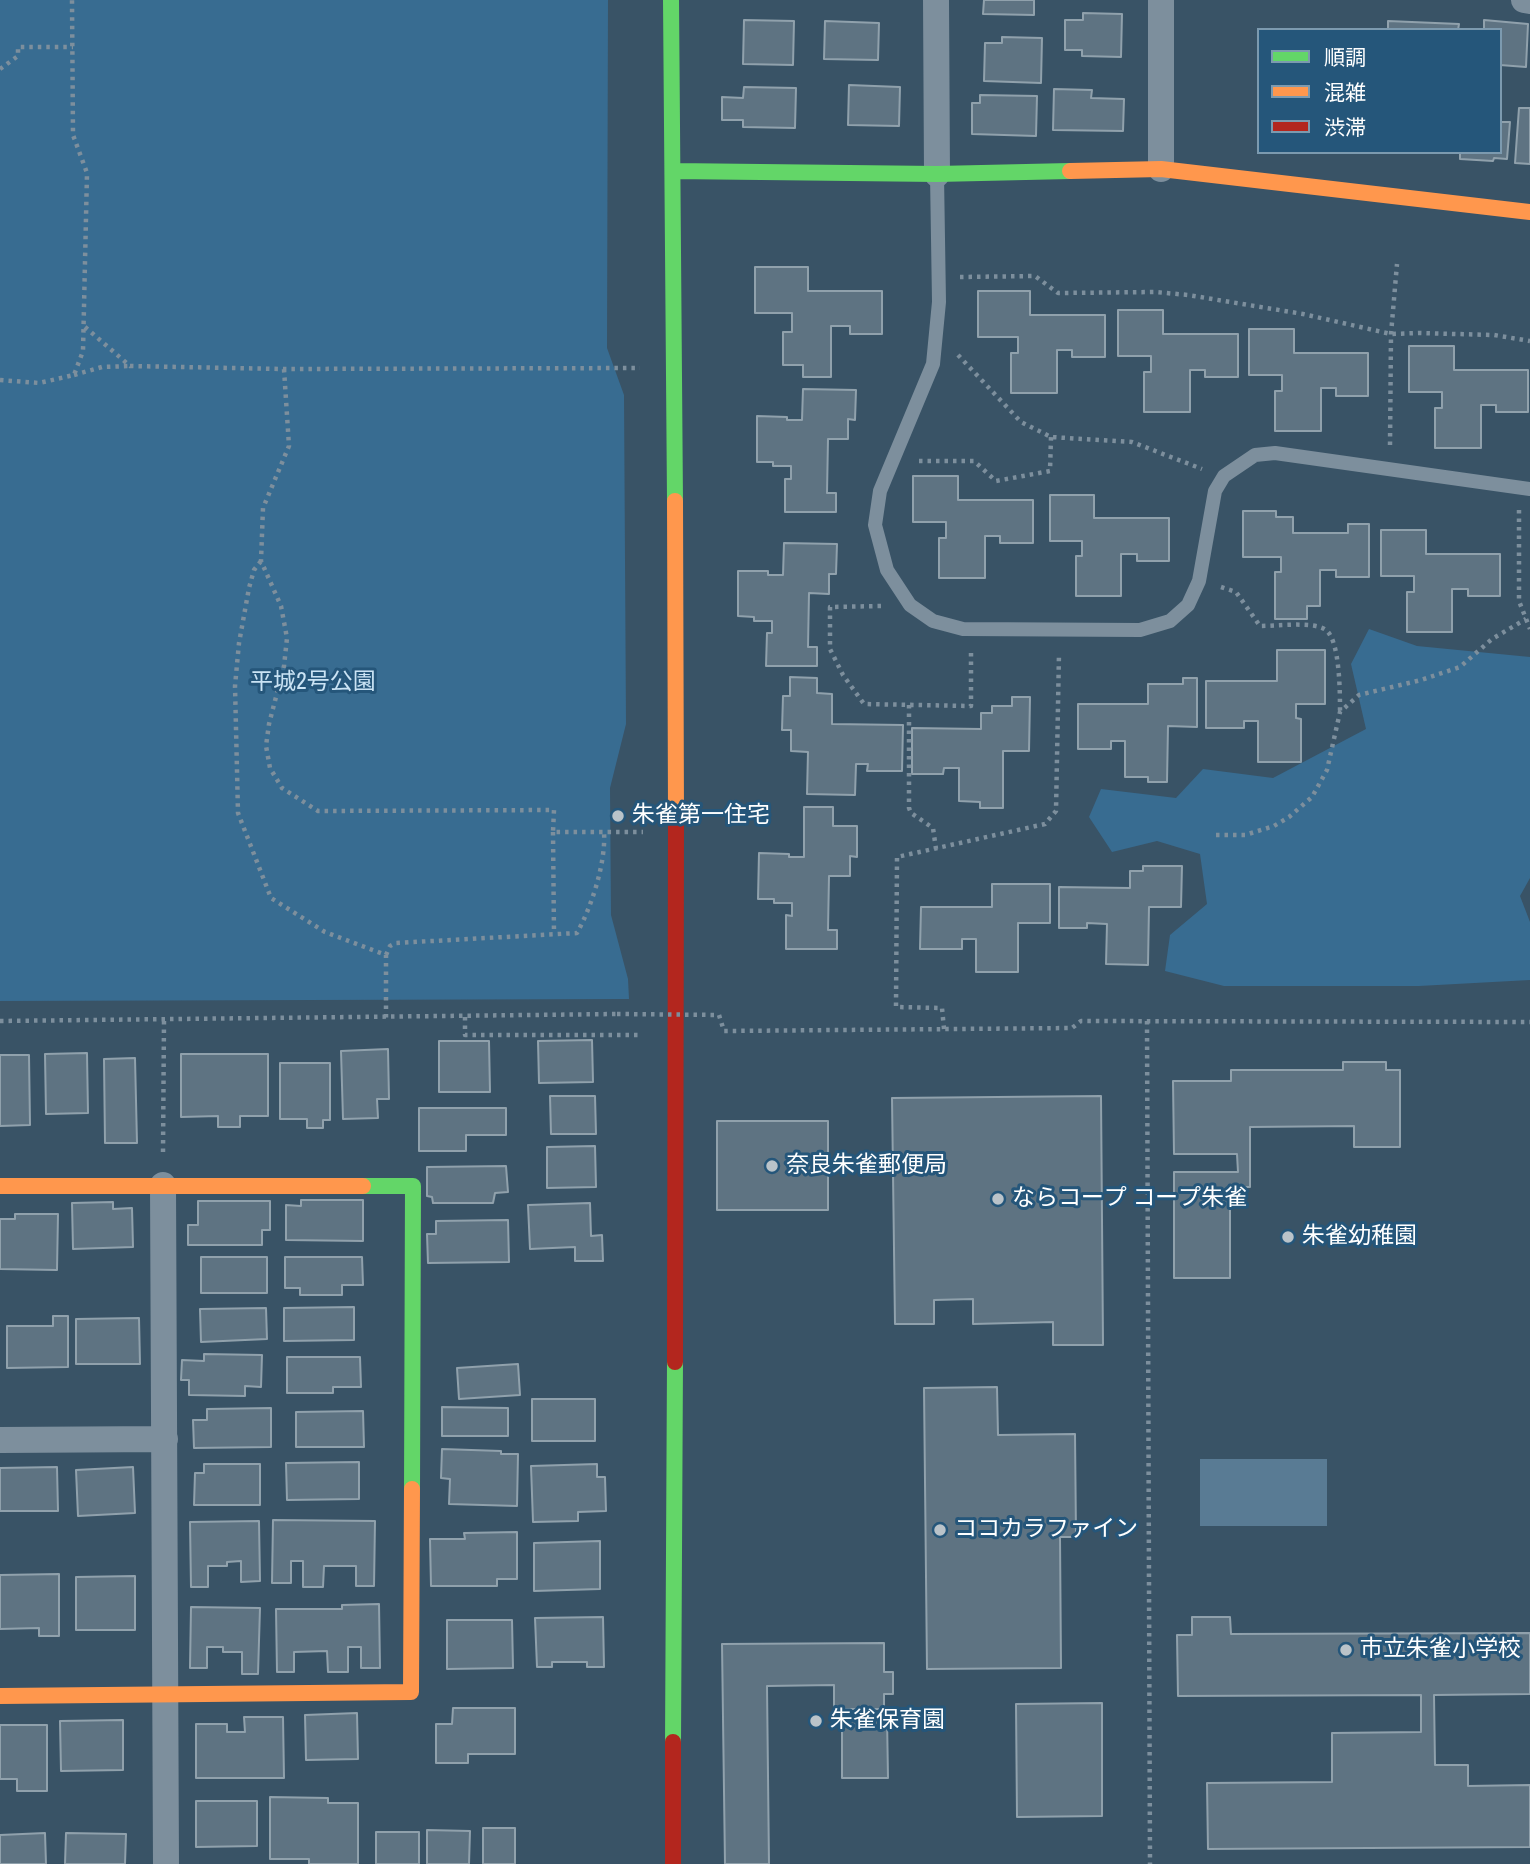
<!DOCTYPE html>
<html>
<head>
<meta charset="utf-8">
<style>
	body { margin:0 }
	#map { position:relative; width:1530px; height:1864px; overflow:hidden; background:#395366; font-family:"Archivo Narrow","Noto Sans JP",sans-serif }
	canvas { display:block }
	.legend { position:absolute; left:1257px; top:28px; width:245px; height:126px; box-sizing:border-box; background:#25567a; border:2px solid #7c9aaf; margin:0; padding:9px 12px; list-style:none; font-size:21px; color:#fff }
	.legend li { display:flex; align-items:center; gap:14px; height:35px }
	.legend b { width:35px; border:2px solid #7c9aaf }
</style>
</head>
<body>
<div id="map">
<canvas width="1530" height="1864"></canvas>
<ul class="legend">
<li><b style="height:9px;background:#63d668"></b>順調</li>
<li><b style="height:9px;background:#ff974d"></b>混雑</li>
<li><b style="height:9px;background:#b3261e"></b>渋滞</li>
</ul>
</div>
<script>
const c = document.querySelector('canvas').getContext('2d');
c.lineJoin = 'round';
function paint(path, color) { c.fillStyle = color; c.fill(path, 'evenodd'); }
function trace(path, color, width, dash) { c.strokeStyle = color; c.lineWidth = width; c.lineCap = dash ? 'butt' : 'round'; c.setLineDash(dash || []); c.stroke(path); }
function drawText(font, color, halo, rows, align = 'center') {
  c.font = font + ' "Archivo Narrow","Noto Sans JP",sans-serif'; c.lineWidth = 6; c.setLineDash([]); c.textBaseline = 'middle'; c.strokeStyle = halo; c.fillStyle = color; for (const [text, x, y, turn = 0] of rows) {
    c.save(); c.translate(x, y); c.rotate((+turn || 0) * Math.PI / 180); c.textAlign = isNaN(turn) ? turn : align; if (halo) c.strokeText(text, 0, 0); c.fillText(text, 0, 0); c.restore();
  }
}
paint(new Path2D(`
	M0,0H608L607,348L624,395L626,724L610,788L611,915L628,979L629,999L0,1001Z
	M1369,629L1417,646L1530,657V878L1520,896L1530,922V980L1419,986H1224L1165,971L1170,935L1207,904L1200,854L1157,841L1112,852L1089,817L1101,789L1176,798L1203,769L1273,778L1366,729L1351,664Z`), '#386c91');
paint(new Path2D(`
	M1200,1459H1327V1526H1200Z`), '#597b94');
const building = new Path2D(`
	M984,0H1034V15L983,14Z
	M1083,13L1122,14L1121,57L1082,56V50H1065V20H1083Z
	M744,20L794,21L793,65L743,64Z
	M1484,20L1528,24L1526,67L1500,65V30H1484Z
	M825,21L879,23L878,60L824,59Z
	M1388,21L1459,24L1458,30H1388Z
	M1002,37L1042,38L1041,83L984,81L985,43H1002Z
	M849,85L900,87L899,126L848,125Z
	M744,87L796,88L795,128L743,127V120H722V97L743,98Z
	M1054,89L1092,90L1091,98L1124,99L1123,131L1053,130Z
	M980,95L1037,96L1036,136L972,134V103H980Z
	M1519,108H1530V164L1515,163Z
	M1500,122H1510L1507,159L1494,158L1493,161L1460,159V152H1500Z
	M755,267H808V291H882V334H850V326H831V377H803V365H783V332H792V313H755Z
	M978,291H1030V315H1105V357H1072V350H1057V393H1011V353H1018V337H978Z
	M1118,310H1163V334H1238V377H1205V370H1190V412H1144V372H1151V356H1118Z
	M1249,329H1294V353H1368V396H1336V388H1321V431H1275V391H1282V375H1249Z
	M1409,346H1454V370H1528V412H1496V405H1481V448H1435V408H1442V392H1409Z
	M803,389L856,390L855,420L848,419V439H828L827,493H836V512H785V479H791V466H773V462H757V416L787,417V420H802Z
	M913,476H958V500H1033V543H1000V536H985V578H939V538H946V522H913Z
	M1050,495H1094V518H1169V561H1137V554H1121V596H1076V556H1082V541H1050Z
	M1243,511H1276V517H1293V533H1348V524H1369V577H1336V570H1320V606H1307V619H1275V572H1281V557H1243Z
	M1381,530H1426V554H1500V596H1468V589H1452V632H1407V592H1414V576H1381Z
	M784,543L837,544L836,574H829V594L809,593L808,647H817V666H766L767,633H772V621H754V617L738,616V571H768V575H783Z
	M1277,650H1325V704H1296V718L1301,719V762H1258V721H1244V728H1206V681H1277Z
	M790,677L817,678V693L832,694V724L903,725L902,771H867L868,764H856L855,795L807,794L808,752L791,751V730H782L783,696H790Z
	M1183,678H1197V727L1168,726L1167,782H1148V777H1125V741H1111V749H1078V704H1148V684H1183Z
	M1012,697H1030L1029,751H1003V808H980V802L959,801V768H944L943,774H912V728L981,729V713H992V706H1012Z
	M804,807H833V826H857V857L850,856V876H829L828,930H837V949H786V915L792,916V903H774V899H758L759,853L789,854V857H804Z
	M1143,866H1182L1181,907H1149L1148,965L1106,964L1107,924L1087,923V928H1059V887L1130,888V871H1143Z
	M992,884H1050V923H1018V972H976V939H962V949H920L921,907H992Z
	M592,1040L593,1082L539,1083L538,1041Z
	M439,1041H489L490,1092H439Z
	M388,1049L389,1099H377L378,1118L343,1119L341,1051Z
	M87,1053L88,1113L46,1114L45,1054Z
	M181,1054H268V1116H240V1127H218V1116L181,1117Z
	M0,1055H29L30,1125L0,1126Z
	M135,1058L137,1143H105L104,1059Z
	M1343,1062H1386V1070H1400V1147H1354V1126L1250,1127V1187H1230V1278H1174V1172H1238L1237,1154H1174L1173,1081H1231V1070H1343Z
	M280,1063H330V1120H323V1128H307V1119H280Z
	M550,1096H595L596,1134H551Z
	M1101,1096L1103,1345H1053V1322L973,1324V1299L934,1300V1324H895L892,1098Z
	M419,1108H506V1135H466V1151H419Z
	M717,1121H828V1210H717Z
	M595,1146L596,1187L547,1188V1147Z
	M506,1166L508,1192L495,1193L493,1203H433L432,1197L427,1196V1167Z
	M301,1200H363V1241L286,1240V1205L301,1206Z
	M198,1201H270V1230H262V1245H188V1225H198Z
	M113,1202V1209L132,1208L133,1247L73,1249L72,1203Z
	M590,1203L591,1236L602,1235L603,1261H575V1247L530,1249L528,1205Z
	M15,1214H58L57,1270L0,1269V1219H15Z
	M508,1220L509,1262L428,1263L427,1234H436V1221Z
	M201,1257H267V1293H201Z
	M285,1257H362L363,1285H342V1295H300V1288H285Z
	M354,1307V1340L284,1341V1308Z
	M266,1308L267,1339L201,1342L200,1309Z
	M53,1316H68V1367L7,1368V1326H53Z
	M139,1318L140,1364H76V1319Z
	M204,1354L262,1355L261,1387L245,1386V1396L189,1395V1380H181L182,1360L204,1361Z
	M287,1357H360L361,1387H333V1393H287Z
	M518,1364L520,1395L459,1399L457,1368Z
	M997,1387L998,1435L1075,1434L1076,1537H1060L1061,1668L927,1669L924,1388Z
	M532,1399H595V1441H532Z
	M442,1407L508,1408V1436H442Z
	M271,1408V1447L194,1448L193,1420H207V1409Z
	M363,1411L364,1447H296V1412Z
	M442,1449L501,1451V1454H518L517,1506L449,1504L450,1479L441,1478Z
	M359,1462V1499L287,1500L286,1463Z
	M204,1464H260V1505H194L195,1473H204Z
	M597,1464V1477H605L606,1511L578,1512V1521L533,1522L531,1466Z
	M57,1467L58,1511H0V1468Z
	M133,1467L135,1513L78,1516L76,1470Z
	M273,1520L375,1521L374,1586H356V1566H324L323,1587H303V1561H291V1583H272Z
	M259,1521L260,1581L241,1582V1561L227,1562V1566H208V1587H191L190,1522Z
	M517,1532V1579H497V1586H431L430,1539H465L464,1533Z
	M600,1541V1589L534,1591V1543Z
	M59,1574V1636H39V1628L0,1629V1575Z
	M135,1576V1630H76V1577Z
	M379,1604L380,1668H361V1647H348V1672H328L327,1651L294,1652V1672H277L276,1609H342V1605Z
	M191,1607L260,1608L258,1674H242V1652H223V1647H207V1668H190Z
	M603,1617L604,1667H587V1662H552V1667H537L535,1618Z
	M1192,1617H1230L1231,1634L1530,1633V1694L1434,1695L1435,1765H1468V1786L1530,1785V1847L1208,1849L1207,1783L1332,1782V1733L1421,1732V1695L1178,1696L1177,1635H1192Z
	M447,1620H512L513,1668L447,1669Z
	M884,1643V1672H893V1694H884V1709H834V1685L767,1686L769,1864H725L722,1644Z
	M1102,1703V1816L1017,1817L1016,1704Z
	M453,1708H515V1754H468V1763H436V1724H452Z
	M357,1713L358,1759L306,1760L305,1715Z
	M244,1717H283L284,1778H196V1724H227V1732H245Z
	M842,1717H887L888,1778H842Z
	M123,1720V1770L61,1771L60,1721Z
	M0,1725H47V1791H17V1779H0Z
	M270,1797L328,1798V1803H358V1864H309V1859H270Z
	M196,1801H257V1846L196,1847Z
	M483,1828H515V1864H483Z
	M427,1830L470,1831L469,1864H427Z
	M376,1832H419V1864H376Z
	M45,1833L46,1864H0V1835Z
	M66,1833L126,1834L125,1864H65Z`);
paint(building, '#5e7382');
trace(building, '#90a1ac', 2);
trace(new Path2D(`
	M0,69L18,56V47H73
	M960,277L1035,276L1058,293L1155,292L1188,295L1303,314L1391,334L1418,333L1494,335L1530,341
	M85,327L130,366L284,369L640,368
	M958,355L1021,422L1051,437L1132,442L1202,469
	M284,369L289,446L263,508L261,561L281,606L287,638L284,666L269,724L266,746L270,768L282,788L318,811L554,810L553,832H643
	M74,375L102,367L130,366
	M0,380L39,383L74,375L83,351L87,173L73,135L72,0
	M1390,445L1391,334L1397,264
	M919,461H974L996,481L1050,471L1051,437
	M1519,510V601L1530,629
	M261,561L254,570L249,588L239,643L235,686L238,813L271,898L325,932L386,955V1018
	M1221,587L1236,592L1260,626C1276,626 1314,621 1326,630C1340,641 1340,693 1340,711
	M881,606L830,607V649L843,675L864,704L971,706V651
	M909,705V808L911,813L933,828L936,849
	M553,832L554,934
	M1216,835H1245L1274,826L1289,817L1312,797L1327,770L1340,712L1359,695L1421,680L1460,667L1492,639L1526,619
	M386,955L390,946L396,943L577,933C592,906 606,862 604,832
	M719,1015L724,1031L1072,1028L1081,1021L1530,1022
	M465,1017V1035H638
	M0,1021L617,1014
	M1147,1021L1150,1864
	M944,1029L942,1008L896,1007L897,857L1045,824L1056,811L1059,653
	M163,1152L164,1020`), '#7d8f9d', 4.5, [3.5, 5]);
trace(new Path2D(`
	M937,175L939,302L933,364L880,491L875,525L887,570L910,605L933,621L963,629L1140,630L1170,621L1188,605L1199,581L1215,491L1224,476L1255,455L1275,453L1530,489`), '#7d8f9d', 14);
trace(new Path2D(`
	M936,0L937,174
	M1161,0V169
	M1524,0L1530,1
	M163,1185L166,1864
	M0,1440L165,1439`), '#7d8f9d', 26);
trace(new Path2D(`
	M671,0L675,501
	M673,171L937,174L1070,171
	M363,1186H413L412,1489
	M673,1742L675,1362`), '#63d668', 16);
trace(new Path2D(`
	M1070,171L1161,169L1530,212
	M675,501L676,817
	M0,1186H363
	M0,1696L411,1692L412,1489`), '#ff974d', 16);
trace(new Path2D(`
	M675,1362L676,817
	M673,1864V1742`), '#b3261e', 16);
trace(new Path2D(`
	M617,1014L719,1015`), '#7d8f9d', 4.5, [3.5, 5]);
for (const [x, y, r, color] of [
	[618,816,7,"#bac3c9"],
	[772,1166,7,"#bac3c9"],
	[998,1199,7,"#bac3c9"],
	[1288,1237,7,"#bac3c9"],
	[940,1530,7,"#bac3c9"],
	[1346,1650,7,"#bac3c9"],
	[816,1721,7,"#bac3c9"]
]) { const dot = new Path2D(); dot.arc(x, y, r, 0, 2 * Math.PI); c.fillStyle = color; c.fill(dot); trace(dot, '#25567a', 2.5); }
drawText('23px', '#cae3f4', '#25567a', [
	["平城2号公園",313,683]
]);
drawText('23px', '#fff', '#25567a', [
	["朱雀第一住宅",632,816],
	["奈良朱雀郵便局",786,1166],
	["ならコープ コープ朱雀",1012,1199],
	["朱雀幼稚園",1302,1237],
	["ココカラファイン",954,1530],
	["市立朱雀小学校",1360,1650],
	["朱雀保育園",830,1721]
], 'left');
</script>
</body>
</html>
